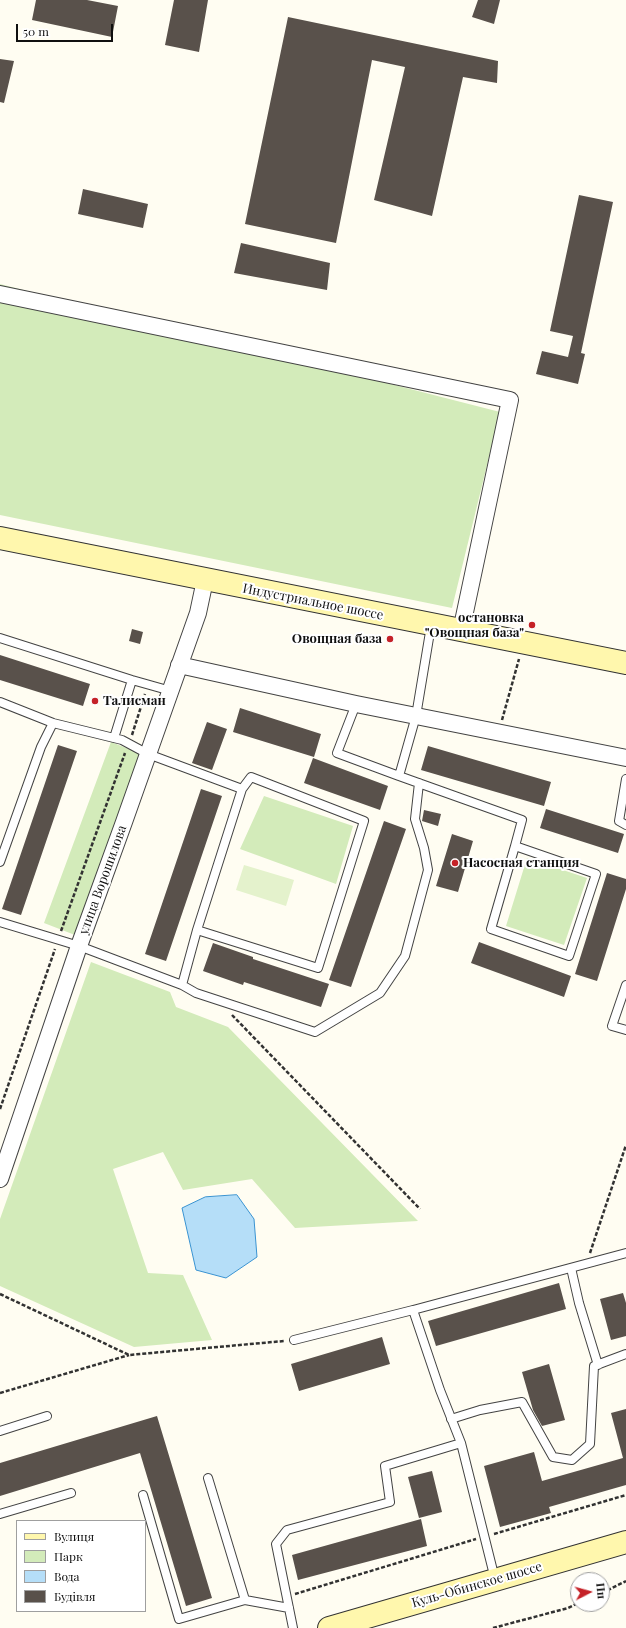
<!DOCTYPE html>
<html>
<head>
<meta charset="utf-8">
<style>
	body { margin:0 }
	#map { position:relative; width:626px; height:1628px; overflow:hidden; background:#fffdf2; font-family:"Playfair Display",serif }
	canvas { display:block }
	.legend { position:absolute; left:16px; top:1520px; width:130px; height:92px; box-sizing:border-box; background:#fff; border:1px solid #9f9f9f; margin:0; padding:5px 7px; list-style:none; font-size:12px; color:#101010 }
	.legend li { display:flex; align-items:center; gap:8px; height:20px }
	.legend b { width:20px; border:1px solid #9f9f9f }
	.north { position:absolute; left:570px; top:1572px; width:40px; height:40px; box-sizing:border-box; background:#fff; border:1px solid #9f9f9f; border-radius:50%; rotate:84deg; font-size:11px; font-weight:700; line-height:16px; text-align:center; color:#101010 }
	.north::after { content:''; display:block; margin:auto; width:14px; height:18px; background:#c52228; clip-path:polygon(50% 0,100% 100%,50% 72%,0 100%) }
	.scale { position:absolute; left:16px; top:24px; width:97px; height:18px; box-sizing:border-box; border:2px solid #101010; border-top:0; padding-left:5px; font-size:12px; line-height:14px; white-space:nowrap; color:#101010; -webkit-text-stroke:3px #fff; paint-order:stroke }
</style>
</head>
<body>
<div id="map">
<canvas width="626" height="1628"></canvas>
<ul class="legend">
<li><b style="height:5px;background:#fff7ad"></b>Вулиця</li>
<li><b style="height:11px;background:#d3ebba"></b>Парк</li>
<li><b style="height:11px;background:#b5def8"></b>Вода</li>
<li><b style="height:11px;background:#59514b"></b>Будівля</li>
</ul>
<div class="north">Пн</div>
<div class="scale">50 m</div>
</div>
<script>
const c = document.querySelector('canvas').getContext('2d');
c.lineJoin = 'round';
function paint(path, color) { c.fillStyle = color; c.fill(path, 'evenodd'); }
function trace(path, color, width, dash) { c.strokeStyle = color; c.lineWidth = width; c.lineCap = dash ? 'butt' : 'round'; c.setLineDash(dash || []); c.stroke(path); }
function drawText(font, color, halo, rows, align = 'center') {
  c.font = font + ' "Playfair Display",serif'; c.lineWidth = 4; c.setLineDash([]); c.textBaseline = 'middle'; c.strokeStyle = halo; c.fillStyle = color; for (const [text, x, y, turn = 0] of rows) {
    c.save(); c.translate(x, y); c.rotate((+turn || 0) * Math.PI / 180); c.textAlign = isNaN(turn) ? turn : align; if (halo) c.strokeText(text, 0, 0); c.fillText(text, 0, 0); c.restore();
  }
}
paint(new Path2D(`
	M0,284L500,412L452,608L0,515Z
	M111,742L142,754L75,935L44,923Z
	M264,796L353,826L336,884L240,849Z
	M527,858L587,878L564,945L506,926Z
	M91,962L170,992L176,1007L228,1027L418,1221L295,1228L252,1179L183,1190L163,1152L113,1169L148,1273L183,1275L212,1340L134,1347L0,1286V1219Z`), '#d3ebba');
paint(new Path2D(`
	M244,865L294,880L286,906L236,890Z`), '#e4f2cc');
const water = new Path2D(`
	M237,1195L254,1219L257,1257L226,1278L196,1270L182,1208L205,1197Z`);
paint(water, '#b5def8');
trace(water, '#3a93d1', 1);
paint(new Path2D(`
	M36,0H87L118,6L112,37L32,20Z
	M174,0H208L199,52L165,45Z
	M478,0H500L494,24L472,17Z
	M288,17L498,61L497,83L463,77L432,216L374,200L405,67L372,60L336,243L245,224Z
	M0,59L14,61L4,103L0,102Z
	M83,189L148,204L143,228L78,214Z
	M579,195L613,202L581,353L585,354L578,384L536,374L542,351L568,357L573,336L550,331Z
	M241,243L330,263L327,290L234,273Z
	M132,629L143,632L140,644L129,641Z
	M0,655L90,684L83,706L0,680Z
	M240,708L321,734L314,757L233,732Z
	M207,722L227,729L212,770L192,763Z
	M58,745L77,751L21,915L2,909Z
	M428,746L551,782L544,806L421,770Z
	M313,758L388,786L380,810L304,783Z
	M201,789L222,796L166,961L145,954Z
	M546,809L624,834L618,853L540,828Z
	M424,810L441,814L438,826L422,821Z
	M384,821L406,829L351,987L329,980Z
	M452,834L473,841L458,892L436,886Z
	M607,873L626,879V889L597,981L575,974Z
	M479,942L571,976L564,997L471,963Z
	M213,943L253,957V959L329,984L321,1007L244,982L243,985L203,971Z
	M559,1283L566,1309L436,1346L428,1321Z
	M623,1293L626,1303V1336L611,1340L600,1299Z
	M382,1337L390,1364L299,1391L291,1364Z
	M549,1364L565,1420L542,1426L533,1410L522,1372Z
	M626,1409V1485L549,1507L551,1513L500,1527L484,1466L534,1452L542,1481L623,1458L611,1413Z
	M157,1416L212,1598L186,1606L140,1453L0,1496V1463Z
	M432,1471L442,1512L419,1518L408,1477Z
	M421,1519L427,1546L298,1580L292,1555Z`), '#59514b');
const lane = new Path2D(`
	M431,626L416,716L399,776L522,820L515,846L596,874L569,956L491,929L515,846
	M0,638L132,680L171,691
	M0,702L53,723L122,740L148,754L242,789
	M356,704L337,753L399,776
	M114,738L132,680
	M251,777L364,821L318,968L197,930L242,789Z
	M626,779L619,821L626,825
	M0,862L41,747L53,723
	M0,922L79,946L182,985L197,930
	M182,985L196,993L315,1032L380,993L405,956L428,870L424,848L415,819L419,783
	M626,985L612,1026L626,1030
	M571,1268L579,1303L598,1365
	M294,1340L413,1310
	M451,1419L480,1410L522,1402L553,1457L572,1460L590,1444L594,1366L626,1354
	M0,1431L47,1416
	M461,1443L440,1390L413,1310L626,1253
	M208,1478L245,1600
	M143,1495L179,1619L245,1600L289,1608
	M0,1514L71,1493
	M293,1628L276,1544L287,1530L390,1502L385,1466L461,1443L495,1579`);
const street = new Path2D(`
	M0,294L510,400L461,631
	M179,665L356,704L626,758
	M0,1179L79,946L124,822L198,613L205,580`);
const secondary = new Path2D(`
	M0,538L626,663
	M329,1628L626,1542`);
trace(lane, '#434343', 10);
trace(street, '#434343', 18);
trace(secondary, '#323232', 24);
trace(new Path2D(`
	M502,720L519,659
	M132,735L145,694
	M61,931L125,753
	M232,1015L420,1209
	M0,1109L55,949
	M590,1253L626,1145
	M0,1294L129,1355L284,1341
	M0,1393L129,1355
	M494,1534L626,1495
	M602,1593L626,1581
	M295,1594L476,1539
	M493,1628L568,1608L578,1603`), '#323232', 2.5, [4, 2]);
trace(lane, '#fff', 8);
trace(street, '#fff', 16);
trace(secondary, '#fff7ad', 22);
for (const [x, y, r, color] of [
	[532,625,4,"#c52228"],
	[390,639,4,"#c52228"],
	[95,701,4,"#c52228"],
	[455,863,4,"#c52228"]
]) { const dot = new Path2D(); dot.arc(x, y, r, 0, 2 * Math.PI); c.fillStyle = color; c.fill(dot); trace(dot, '#fff', 1.5); }
drawText('13px', '#101010', '#fff', [
	["Индустриальное шоссе",313,602,11],
	["улица Ворошилова",103,880,-70],
	["Куль-Обинское шоссе",477,1585,-16]
]);
drawText('bold 13px', '#101010', '#fff', [
	["остановка",524,618],
	["\"Овощная база\"",524,633],
	["Овощная база",382,639],
	["Талисман",103,701,"left"],
	["Насосная станция",463,863,"left"]
], 'right');
</script>
</body>
</html>
